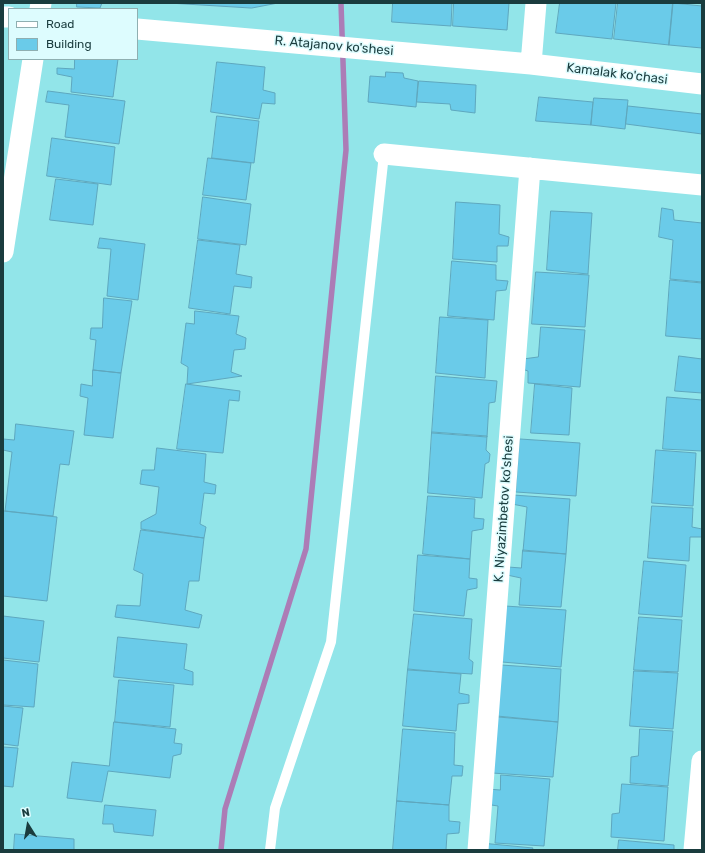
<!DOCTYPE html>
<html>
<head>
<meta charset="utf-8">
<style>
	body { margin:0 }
	#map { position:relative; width:705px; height:853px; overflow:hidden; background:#92e5e9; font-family:Rubik,sans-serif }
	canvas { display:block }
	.frame { position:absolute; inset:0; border:4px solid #1a3c3e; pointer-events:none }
	.legend { position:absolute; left:8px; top:8px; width:130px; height:52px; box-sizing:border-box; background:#ddfcfe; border:1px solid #8fafb1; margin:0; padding:5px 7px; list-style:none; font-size:12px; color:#1a3c3e }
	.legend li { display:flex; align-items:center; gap:8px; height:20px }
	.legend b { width:20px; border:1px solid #8fafb1 }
	.north { position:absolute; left:8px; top:805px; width:40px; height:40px; -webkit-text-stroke:3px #ddfcfe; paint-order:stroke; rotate:349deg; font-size:11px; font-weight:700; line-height:16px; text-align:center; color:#1a3c3e }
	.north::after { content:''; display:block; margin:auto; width:14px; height:18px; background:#1a3c3e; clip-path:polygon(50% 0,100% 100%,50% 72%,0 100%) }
</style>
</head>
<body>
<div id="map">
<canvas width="705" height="853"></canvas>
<div class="frame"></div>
<ul class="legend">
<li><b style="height:5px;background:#fff"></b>Road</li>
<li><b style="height:11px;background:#6acbe9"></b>Building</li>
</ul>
<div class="north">N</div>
</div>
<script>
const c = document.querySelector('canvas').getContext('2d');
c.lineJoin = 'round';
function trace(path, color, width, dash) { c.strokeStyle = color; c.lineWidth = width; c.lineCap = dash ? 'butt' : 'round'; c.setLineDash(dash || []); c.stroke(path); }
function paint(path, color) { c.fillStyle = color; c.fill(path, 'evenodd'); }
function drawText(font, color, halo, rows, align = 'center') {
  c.font = font + ' Rubik,sans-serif'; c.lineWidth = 3; c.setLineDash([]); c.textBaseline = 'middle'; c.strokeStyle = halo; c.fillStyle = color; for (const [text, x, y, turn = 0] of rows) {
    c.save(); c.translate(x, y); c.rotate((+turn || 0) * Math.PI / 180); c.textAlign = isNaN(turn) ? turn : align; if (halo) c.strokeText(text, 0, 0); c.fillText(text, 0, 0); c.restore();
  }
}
trace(new Path2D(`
	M221,850L225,809L306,549L346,150L341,3`), '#ac7cb6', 5.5);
const building = new Path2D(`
	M77,3H102L100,8L77,7Z
	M169,3H278L252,8Z
	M393,3H452L451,26L392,22Z
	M454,3H509L507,30L453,26Z
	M560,3H616L612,39L556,33Z
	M618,3H673L669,45L614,39Z
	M673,3L702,6V48L669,45Z
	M75,59H118L113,97L71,92L72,77L57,74V68L74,69Z
	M217,62L265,67L263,90L275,93V104L262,103L259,119L211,112Z
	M386,72L403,73L404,78L418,81L416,107L368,102L370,76L385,77Z
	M419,81L476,85L475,113L451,110L450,104L417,102Z
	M48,91L125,101L119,144L65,137L69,105L46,102Z
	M539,97L593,102L591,125L536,121Z
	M594,98L628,100L625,129L591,125Z
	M628,106L702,114V134L626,124Z
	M217,116L259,121L254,163L212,158Z
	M52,138L115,147L111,185L47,176Z
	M208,158L251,163L246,200L203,195Z
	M56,179L98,184L93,225L50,220Z
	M203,197L251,204L246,245L198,239Z
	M456,202L500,205L499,234L509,237L508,246H497V262L453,259Z
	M662,208L673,210L674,220L702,223V282L670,279L673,240L659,237Z
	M551,211L592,213L588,274L547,270Z
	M100,238L145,244L138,300L107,296L111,249L98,248Z
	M198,240L240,245L236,274L252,277L251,288L234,286L230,314L189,308Z
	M452,261L496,265V280L508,281L506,290L496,291L494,320L448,316Z
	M536,272L589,275L585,327L532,324Z
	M670,280L702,283V339L666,336Z
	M104,298L132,301L121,373L93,370L96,340L90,339L91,328H102Z
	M195,311L239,316L236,334L246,338L245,349L234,350L231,372L242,376L187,384L188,367L181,363L186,323L194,324Z
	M440,317L488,320L485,378L436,373Z
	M541,327L585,330L580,387L528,383V371L522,369L523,359L538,357Z
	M679,356L702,359V393L675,391Z
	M93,370L121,373L113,438L84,435L88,398L80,396L81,384L92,386Z
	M436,376L497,381L495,402L489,403L487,437L432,433Z
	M186,384L240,391L239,401L229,400L223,453L177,449Z
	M535,384L572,388L569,435L531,433Z
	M667,397L702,400V451L663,449Z
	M16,424L74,431L69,465L60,464L53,516L5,511L12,452L3,450V439L14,440Z
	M432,432L487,436L486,450L490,454L489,462L485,464L482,498L428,493Z
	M520,439L580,443L576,496L516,492Z
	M157,448L206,454L204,482L216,485L215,494L204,493L200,524L206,527L204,538L141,529V522L156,514L159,487L140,484L142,470H154Z
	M656,450L696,453L693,506L652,503Z
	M513,495L570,499L566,554L523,551L527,507L512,504Z
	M428,496L475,499L474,518L484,519L483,529L472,531L470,559L423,554Z
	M652,506L693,508L692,527L702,529V537H690L689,561L648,558Z
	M4,511L57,517L47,601L3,596Z
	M141,530L204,538L199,581H189L185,610L202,615L199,628L115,617L117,605L140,606L143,574L134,570Z
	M523,550L566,554L561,607L519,605L521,578L507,575L508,567L521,568Z
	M418,555L470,559L469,578L477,579V588L467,590L464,616L414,611Z
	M644,561L686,565L682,617L639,614Z
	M505,606L566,610L561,667L502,662Z
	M414,614L472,619L469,659L473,662L472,674L408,670Z
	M3,616L44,621L39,662L3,658Z
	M639,617L682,620L678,672L634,670Z
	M118,637L187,644L184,669L193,672V685L114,677Z
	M3,660L38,664L34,707L3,705Z
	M501,665L561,669L558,722L498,717Z
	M408,669L461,674L459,693L469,695V703L458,704L456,731L403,726Z
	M634,671L678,673L673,729L630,726Z
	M119,680L174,685L170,727L115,722Z
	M3,706L23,708L18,746L3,744Z
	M497,716L558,722L553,777L492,773Z
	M114,722L176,729L174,743L182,744L181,754L173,756L170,778L108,771L102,802L67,798L72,762L109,766Z
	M403,729L455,733L454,765L463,766L462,776H452L449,805L397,801Z
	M640,729L673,731L668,786L630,783L631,757L638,756Z
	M3,747L18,748L13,787L3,786Z
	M501,775L550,779L544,846L495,843L498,806L485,804L487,789L500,790Z
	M622,784L668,787L664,841L611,837L612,814L619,813Z
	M397,801L449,805V821L460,822L459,833L447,834L446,850H393Z
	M105,805L156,810L153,836L114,832L113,824H103Z
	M15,834L74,839V850H14Z
	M619,840L674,845V850H618Z
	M481,843L533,848L532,850H481Z`);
paint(building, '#6acbe9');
trace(building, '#5ea7be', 1);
trace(new Path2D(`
	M270,850L275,808L331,642L384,154`), '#fff', 10);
trace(new Path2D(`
	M40,9L41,3
	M3,17H9
	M137,29L531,64L702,84
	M531,64L536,3
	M384,154L702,185
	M3,252L33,59
	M478,850L530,168
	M694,850L702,761`), '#fff', 21);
drawText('13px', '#1a3c3e', '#ddfcfe', [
	["R. Atajanov ko'shesi",334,46,5],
	["Kamalak ko'chasi",617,74,7],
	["K. Niyazimbetov ko'shesi",504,509,-86]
]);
</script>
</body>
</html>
